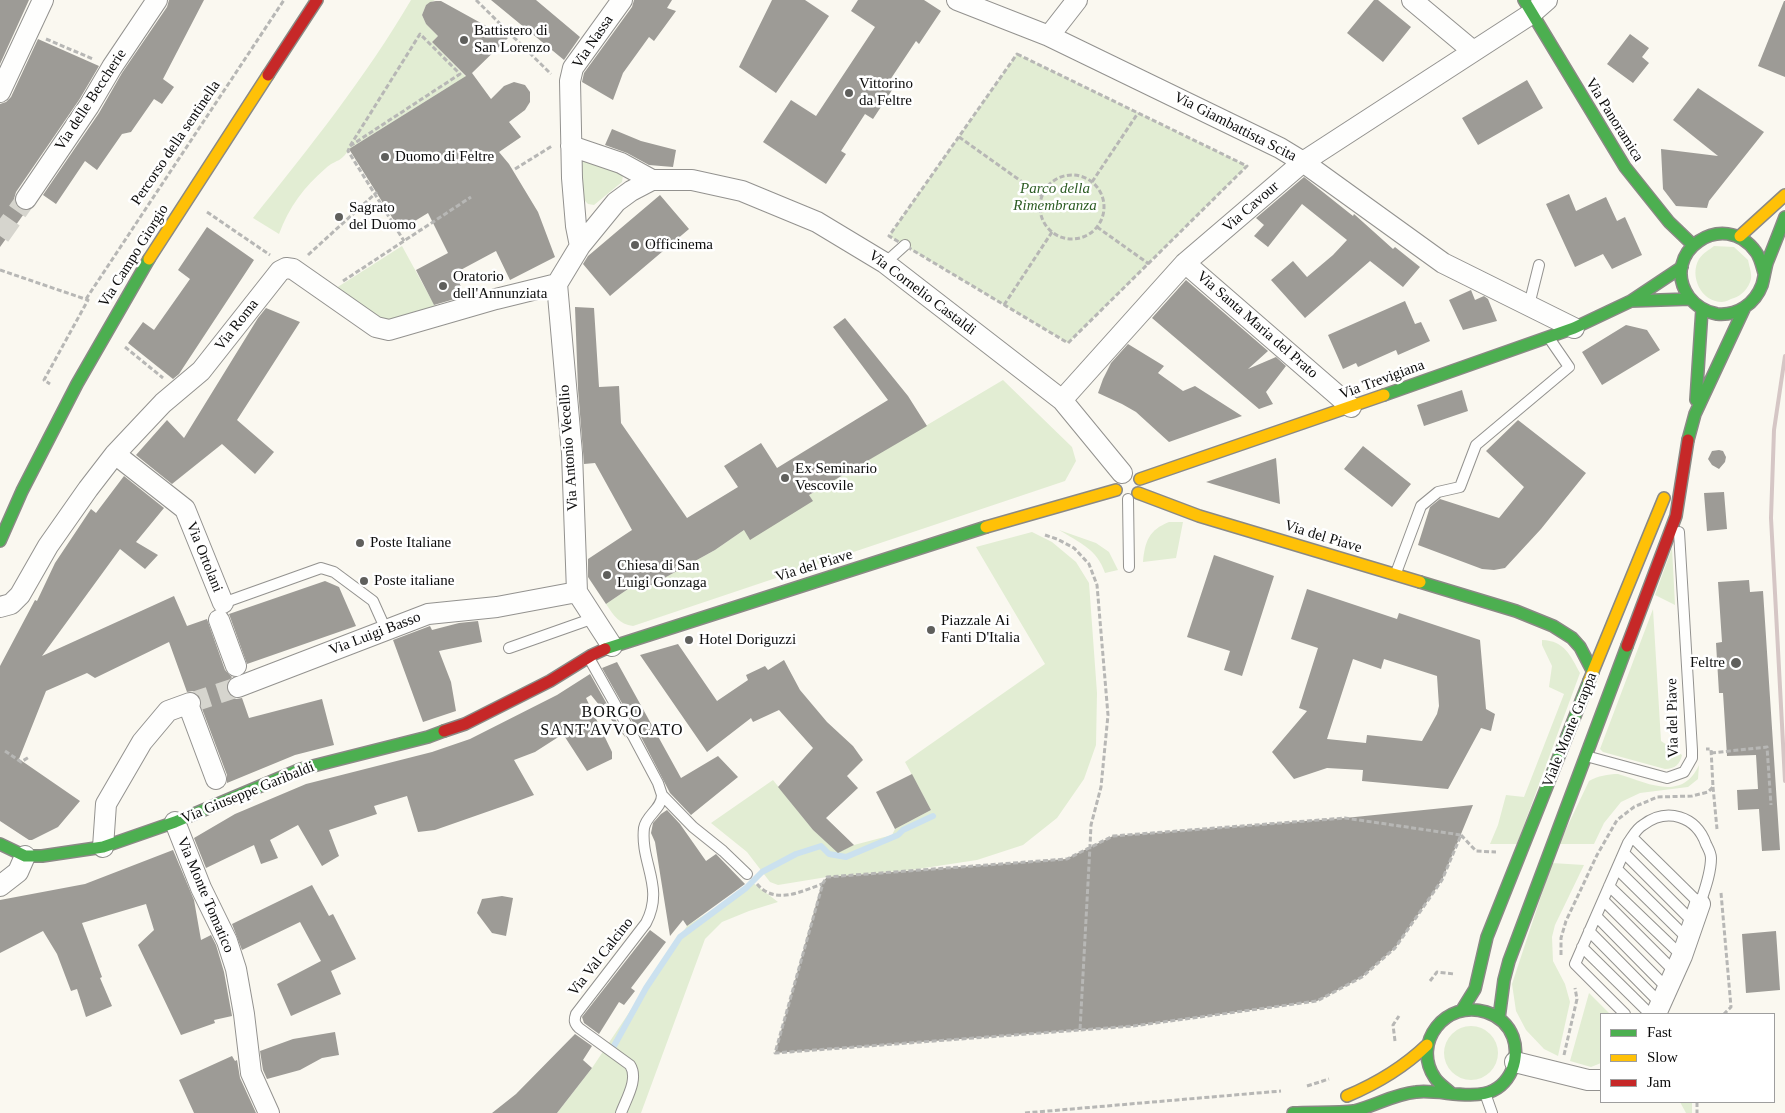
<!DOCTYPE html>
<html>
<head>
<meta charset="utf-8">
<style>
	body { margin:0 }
	#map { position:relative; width:1785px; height:1113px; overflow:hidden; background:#faf8f0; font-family:"Times New Roman",serif }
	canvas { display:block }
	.legend { position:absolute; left:1600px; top:1013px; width:175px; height:90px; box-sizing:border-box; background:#fff; border:1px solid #9e9e9e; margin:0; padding:6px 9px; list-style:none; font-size:15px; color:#0c0c0c }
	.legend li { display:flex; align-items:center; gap:10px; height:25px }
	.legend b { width:25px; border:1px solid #9e9e9e }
</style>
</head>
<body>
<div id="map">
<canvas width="1785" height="1113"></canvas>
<ul class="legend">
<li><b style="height:6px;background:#4caf50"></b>Fast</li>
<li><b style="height:6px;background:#ffc107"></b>Slow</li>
<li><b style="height:6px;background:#c62828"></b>Jam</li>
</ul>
</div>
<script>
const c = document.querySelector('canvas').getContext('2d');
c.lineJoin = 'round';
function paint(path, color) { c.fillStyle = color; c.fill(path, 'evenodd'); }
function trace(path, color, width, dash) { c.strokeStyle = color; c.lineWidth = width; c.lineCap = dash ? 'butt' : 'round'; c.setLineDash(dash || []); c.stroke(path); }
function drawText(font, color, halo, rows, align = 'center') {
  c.font = font + ' "Times New Roman",serif'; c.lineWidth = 5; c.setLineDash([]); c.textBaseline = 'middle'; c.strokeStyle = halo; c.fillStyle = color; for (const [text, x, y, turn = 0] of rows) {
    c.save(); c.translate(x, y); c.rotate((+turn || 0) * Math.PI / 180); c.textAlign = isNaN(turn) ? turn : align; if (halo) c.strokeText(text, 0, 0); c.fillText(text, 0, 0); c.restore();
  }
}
paint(new Path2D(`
	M411,0H435L426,5L422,15L426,24L438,36L432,42L467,78L484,89L462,105L450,86L349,149C341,163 336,159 326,168C304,187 289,207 279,234L253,218C309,148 366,77 411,0Z
	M1017,54L1247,166L1068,343L889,236Z
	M583,160L619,170L623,175L622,182L594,205L588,204L584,200L578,168L580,162Z
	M402,246L437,310L386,322L333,290Z
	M1714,246L1734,247L1748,260C1749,265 1752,274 1751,279C1749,288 1741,296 1734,298C1730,299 1726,302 1722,302C1701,302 1689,276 1699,259C1703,253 1709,250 1714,246Z
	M1003,380L1072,447L1076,461L1065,481L633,626C619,624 614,616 606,604L634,585L639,592L715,550L744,530L812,500L809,495Z
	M1169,522H1183L1176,558L1143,562C1145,541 1149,530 1169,522Z
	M1059,530L1096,543L1109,552L1118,570L1105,573C1097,549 1080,543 1059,530Z
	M1032,532L1052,542L1076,562L1089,583L1097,693L1096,745L1084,779L1057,818L1023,845L977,860L911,870L827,877L778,885L770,882L747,852L711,823L773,780L813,830L838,852L854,845L892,835L895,829L931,810L905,762L1045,664L976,547Z
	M1672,548L1675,605L1655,595Z
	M1653,609L1661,741L1682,755C1680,764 1675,769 1665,769L1603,752L1600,749Z
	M1542,640C1565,641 1570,655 1580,673L1517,844H1490L1498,825L1506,795L1524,797L1564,694L1549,687L1552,666L1542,645Z
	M1699,765L1698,779L1688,787L1640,793L1621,802L1604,823L1594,844H1559L1589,781C1598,776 1608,774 1618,774C1648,783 1682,802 1699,765Z
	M1552,863L1584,865L1555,925L1552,937L1553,961L1565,984L1570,1002L1558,1056L1544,1049L1526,1030L1516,1011L1512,984Z
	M752,882L778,902L749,911L722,922L705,939L641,1113H557L592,1068L687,926L746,888Z
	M1589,993L1610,1014H1601V1063L1591,1067L1570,1061Z
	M1444 1053a27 27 0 1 1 54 0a27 27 0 1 1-54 0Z
	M1680,1102H1692V1113H1686Z`), '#e2edd3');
trace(new Path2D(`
	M614,1046L646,988L680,937L746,888L762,872L796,854L821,846L829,854L846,857L898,835L903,830L933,816`), '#cbe1ef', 6);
paint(new Path2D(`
	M0,0H29L0,64Z
	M169,0H204L163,79L174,87L162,104L154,99L131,132L122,134L97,170L85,161L56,204L43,195L99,113L122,73L167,7Z
	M491,0H536L580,37L564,60Z
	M634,0H672L667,8L676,11L654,41L649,37L623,73L613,100L582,82L584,73L632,7Z
	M772,0H805L829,16L776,93L739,67Z
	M858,0H924L941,11L919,44L916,41L890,80L896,84L873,119L865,114L841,151L846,154L826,184L763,142L791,100L816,116L875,27L851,11Z
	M1374,0H1378L1411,27L1383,62L1347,33Z
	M436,1H441L508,38L472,73L491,99L504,86L514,82L525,85L530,92V102L525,110L509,122L521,137L499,152L509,164L538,212L555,257L510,280L496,251L455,273L465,296L434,305L416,270L448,253L428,213L400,230L349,149L466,76L432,42L438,36L426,24L422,15L426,5L430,2Z
	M1784,1H1785V77L1758,66Z
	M1630,34L1649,48L1642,57L1649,63L1633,83L1607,64Z
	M38,39L99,66L79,100L16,192L14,199L16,205L20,209L26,211L0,247V104L6,102L11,97Z
	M1527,80L1543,108L1478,145L1462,118Z
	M1698,88L1764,132L1709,201L1707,208L1676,206L1663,189L1661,149L1718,156L1673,120Z
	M612,129L641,141L676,150L673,167L649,165L627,153L605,145Z
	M1304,177L1353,216L1354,214L1393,249L1395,247L1420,267L1403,287L1370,261L1305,318L1271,280L1293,261L1307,277L1333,255L1347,240L1302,204L1268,247L1254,236L1264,225L1256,218Z
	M1569,194L1576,211L1606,197L1617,221L1625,217L1642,255L1612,269L1603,254L1575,267L1546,204Z
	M660,195L689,229L610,296L583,264L588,256Z
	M207,227L254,260L179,374L173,379L128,343L143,322L154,330L190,279L178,270Z
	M1186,280L1268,351L1248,369L1276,357L1286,366L1266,392L1273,404L1259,409L1152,318Z
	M1471,290L1475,300L1484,296L1488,299L1497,321L1463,330L1449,300Z
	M1405,301L1415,324L1421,322L1430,341L1398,355L1396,350L1358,367L1356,363L1343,369L1328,335Z
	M575,307L594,308L599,387L619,386L621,423L687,518L738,487L724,466L761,443L777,468L888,400L833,327L845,318L908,396L927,426L809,495L813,501L750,540L744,530L715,550L639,592L634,585L606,604L588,577V559L632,530L595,463L584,464L578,389Z
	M266,308L300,322L237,420L274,452L255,474L222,444L172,484L136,455L167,420L184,438L258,318Z
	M1626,325L1647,330L1660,350L1602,385L1582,352Z
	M1128,344L1164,366L1158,373L1183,391L1195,386L1242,416L1169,442L1136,412L1122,404L1098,393L1103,379L1111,363Z
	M1462,390L1468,411L1424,426L1417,405Z
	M1518,420L1586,473L1541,529L1505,568L1494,570L1482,569L1418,545L1430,507L1440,499L1499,518L1524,487L1486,451Z
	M1363,446L1411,484L1392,507L1344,469Z
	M1719,450L1723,451L1726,457L1725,462L1719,469L1712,465L1708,459L1712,451Z
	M1276,458L1280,504L1206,482Z
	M124,476L164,508L136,542L158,555L145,569L120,549L42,656L174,596L187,626L207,619L225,670L232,677L226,685L227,692L230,696L236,699L242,698L249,718L322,699L334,745L295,755L227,783V775L201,706V699L197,694L193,691L187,692L169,642L95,678L87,673L46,691L19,759L80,801L58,827L32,840H29L0,821V666L35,600L37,601L55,563L91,509L96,513Z
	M1724,492L1727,529L1707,531L1704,493Z
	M1214,555L1274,576L1242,676L1224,670L1230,651L1187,637Z
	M1749,580L1750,592L1763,591L1780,850L1762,851L1759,809L1738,810L1737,790L1758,789L1756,755L1727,756L1723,693H1719L1716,643L1722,642L1718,582Z
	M325,581L339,587L356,626L247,664L229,614Z
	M1307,589L1397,619L1399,613L1480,640L1486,709L1495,714L1491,731L1481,728L1448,789L1362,781L1363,770L1327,768L1294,779L1272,752L1307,711L1299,708L1318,648L1291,639ZM1353,659L1381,669L1384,659L1437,676L1439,706L1437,714L1422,741L1367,735L1366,743L1327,739Z
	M478,621L482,642L439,651L451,682L456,711L423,722L393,640L430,626L432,630L459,623Z
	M678,644L717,701L748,680L746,675L765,666L768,670L784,660L800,690L827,722L853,746L863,760L847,776L858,788L826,818L854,845L838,853L813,830L778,787L813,748L779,710L753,722L751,718L707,752L640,655Z
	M617,662L681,778L718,756L738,777L691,815L670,793L639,733L602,668Z
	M590,674L626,738L591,695L586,698L612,752V759L587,771L563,734L535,752L514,760L534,795L518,801L435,830L418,832L407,796L374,806L377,814L329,830L339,856L322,866L298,825L270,840L278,858L261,864L254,845L206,868L194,838L235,814L306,784L432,752L470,739L557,695Z
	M912,774L931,810L895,829L876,792Z
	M1473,805L1442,880L1395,948L1362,977L1317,1001L1133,1026L775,1053L822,883L827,877L1066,859L1113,836L1345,818Z
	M667,810L680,824L706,861L716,854L745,884L687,926L683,920L670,936L655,842L651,833L653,823L661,814Z
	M173,850L194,900L201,940L211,935L216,945L224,972L232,1016L214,1020L215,1023L181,1035L138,945L154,930L146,904L82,923L102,977L100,978L112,1006L86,1017L77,989L71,991L57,954L43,931L0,953V900L85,884Z
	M312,885L329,916L333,914L356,959L331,971L341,994L291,1016L277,984L321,961L300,922L242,950L232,924Z
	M502,896L513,898L506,936L492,933L477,913L482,899Z
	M650,930L666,942L631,988L635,991L624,1005L619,1002L599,1034L584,1023L582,1017Z
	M1776,931L1780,990L1746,993L1742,934Z
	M335,1032L339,1055L322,1058L300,1070L267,1079L263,1070L260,1051L293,1039Z
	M575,1034L592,1046L583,1060L592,1068L557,1113H492L516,1094Z
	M232,1056L235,1061L237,1060L240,1078L256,1113H194L179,1080Z`), '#9d9b96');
trace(new Path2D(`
	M0,236L26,199
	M190,703L238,687`), '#d6d5ce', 20, [20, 10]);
const lane = new Path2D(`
	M885,263L905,245
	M1529,305L1539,265
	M1128,499L1129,567
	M1396,573L1421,506L1438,492L1460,487L1476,445L1569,367L1549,338
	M223,603L321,568L334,572L373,601L386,630
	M509,648L594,618
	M589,658L633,736L658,783L662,795L693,827L723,851L747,874
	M1586,756L1667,778L1684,772L1692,758V750L1679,532
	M1624,853L1694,923
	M1617,869L1688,939
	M1609,886L1682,956
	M1603,900L1675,972
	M1596,916L1668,989
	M1589,931L1661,1004
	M1582,947L1650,1014
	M1625,1014L1575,964L1628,843C1633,836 1636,829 1643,825C1667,807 1696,816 1706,844C1708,848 1711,853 1711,858C1711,873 1705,889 1700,904L1632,837
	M1486,1096L1492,1113
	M621,1113C626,1099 639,1079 630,1065L579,1028C574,1023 574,1020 576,1014L646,923C665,887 640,863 644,828C646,815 662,809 662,795`);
const street = new Path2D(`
	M957,0L1049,36L1280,148L1303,162L1443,263L1574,328
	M1412,0L1473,51
	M1049,36L1077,0
	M0,92L43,0
	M571,146L621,163L652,180
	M26,199L89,106L112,67L157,0
	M580,246L576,226L572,178L570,81L573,68L622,0
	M1185,263L1351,407
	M1062,400L1185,263L1303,162L1531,14L1547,0
	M115,454L185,509L223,603
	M0,607L11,604L20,595L48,546L88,489L115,454L163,403L201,371L280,271L286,268L293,269L376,327L389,330L496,299L557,284
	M219,620L236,666
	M612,646L577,592L572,453L557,284L580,246L616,202L631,191L652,180H692L742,191L817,222L885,263L1062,400L1122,473
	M238,687L428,614L497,607L577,592
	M188,704L216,779
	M175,822L201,888L227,941L236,969L244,1014L251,1073L269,1113
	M103,847L106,804L142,742L168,711L190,703
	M0,886L18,872L25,856
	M1656,1014L1682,956L1700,904
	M1515,1062L1588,1080H1601`);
const fast = new Path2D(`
	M1524,0L1625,167L1669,222L1693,245
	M1764,273C1762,266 1760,257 1756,252C1724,207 1658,253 1689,297C1696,306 1706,312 1717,314C1737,316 1755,304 1762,285C1764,278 1765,270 1767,263C1773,248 1779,233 1785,217
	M1631,301L1690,299
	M1384,395L1574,328L1631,301L1682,267
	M1696,400L1702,309
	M1688,440L1695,414L1744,309
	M0,541L22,491L77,384L149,259
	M1420,582L1516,611L1553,626L1572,638L1580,647L1593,672
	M605,649L986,527
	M0,844L25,856H42L103,847L175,822L301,769L428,737L444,731
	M1462,1010L1475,989L1487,937L1589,681
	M1499,1018L1504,980L1509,961L1627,646
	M1293,1113C1311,1112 1337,1113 1354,1111C1375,1106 1394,1094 1416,1092C1448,1088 1494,1111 1512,1070C1516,1059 1517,1048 1513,1037C1508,1024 1498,1016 1486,1012C1446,999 1411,1043 1435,1078C1439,1084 1447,1089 1452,1094`);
const slow = new Path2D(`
	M1740,236L1785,195
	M149,259L268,75
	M1140,479L1384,395
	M1138,493L1199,516L1420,582
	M986,527L1116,490
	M1589,681L1664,498
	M1347,1096C1378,1083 1403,1068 1427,1045`);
const jam = new Path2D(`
	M268,75L317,0
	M1627,646L1676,516L1688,440
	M444,731L465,724L550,681L592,655L605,649`);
trace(lane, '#93928f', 12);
trace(street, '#93928f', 22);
trace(fast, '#8a8985', 14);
trace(slow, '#8a8985', 14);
trace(jam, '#8a8985', 14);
trace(new Path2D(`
	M476,0L551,74
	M46,39L93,59
	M1017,54L1247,166L1068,343L889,236Z
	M959,137L1042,196
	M350,146L460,74L420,34L350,146L348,151L404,241
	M515,169L552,146
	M1040 207a32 32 0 1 1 64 0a32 32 0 1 1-64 0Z
	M1092,182L1138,113
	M207,212L270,255
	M1097,227L1149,264
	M308,255L377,192
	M0,270L88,300L44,380L50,384
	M343,281L471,197
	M86,299L284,0
	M1004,305L1052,232
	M125,347L163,378
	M1045,535L1057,539L1074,548L1089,564L1097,585L1108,715L1101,787L1091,825L1090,846L1080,1030L775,1053L823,883L827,877L1067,859L1113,836L1345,818L1461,835L1442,880L1395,948L1362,977L1317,1001L1133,1026L1080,1030
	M5,751L21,762L29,757
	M1711,753L1767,747L1771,805
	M1713,787L1717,829
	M1461,835L1476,851L1496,852
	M757,884C775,905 800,892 822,884
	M1721,893L1731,1007L1724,1014
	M1561,955V938L1566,921L1597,855L1617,820L1634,807L1657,797L1692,796L1708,792L1713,787L1711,749H1706
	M1430,981L1437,972L1454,974
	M1395,1041L1393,1025L1399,1016
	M1564,1055L1577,999L1575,988
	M1307,1086L1329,1079
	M1697,1102V1113
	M1025,1113L1281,1091`), '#b7b7b5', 3, [5, 2.5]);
trace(lane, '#fefefd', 10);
trace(street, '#fefefd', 20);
trace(fast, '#4caf50', 11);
trace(slow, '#ffc107', 11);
trace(jam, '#c62828', 11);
trace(new Path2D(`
	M1785,356L1774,430L1771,518L1785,781`), '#d5c6c5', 4);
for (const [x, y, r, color] of [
	[464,40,5,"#5f5f5c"],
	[849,93,5,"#5f5f5c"],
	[385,157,5,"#5f5f5c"],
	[339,217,5,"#5f5f5c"],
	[635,245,5,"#5f5f5c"],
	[443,286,5,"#5f5f5c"],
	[785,478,5,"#5f5f5c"],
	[360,543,5,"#5f5f5c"],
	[607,575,5,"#5f5f5c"],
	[364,581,5,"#5f5f5c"],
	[931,630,5,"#5f5f5c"],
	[689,640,5,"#5f5f5c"],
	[1736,663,6,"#5f5f5c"]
]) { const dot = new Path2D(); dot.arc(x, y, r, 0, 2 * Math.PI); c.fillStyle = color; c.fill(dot); trace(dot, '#fff', 2); }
drawText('15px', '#0c0c0c', '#fff', [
	["Battistero di",474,31],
	["San Lorenzo",474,48],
	["Vittorino",859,84],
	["da Feltre",859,101],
	["Duomo di Feltre",395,157],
	["Sagrato",349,208],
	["del Duomo",349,225],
	["Officinema",645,245],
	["Oratorio",453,277],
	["dell'Annunziata",453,294],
	["Ex Seminario",795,469],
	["Vescovile",795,486],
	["Poste Italiane",370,543],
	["Chiesa di San",617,566],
	["Luigi Gonzaga",617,583],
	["Poste italiane",374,581],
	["Piazzale Ai",941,621],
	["Fanti D'Italia",941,638],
	["Hotel Doriguzzi",699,640],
	["Feltre",1725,663,"right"]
], 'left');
drawText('15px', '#0c0c0c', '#fff', [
	["Via Nassa",593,42,-56],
	["Via delle Beccherie",91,100,-57],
	["Via Panoramica",1614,120,58],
	["Via Giambattista Scita",1235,127,27],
	["Percorso della sentinella",176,143,-56],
	["Via Cavour",1251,207,-41],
	["Via Campo Giorgio",134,256,-58],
	["Via Cornelio Castaldi",922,293,37],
	["Via Roma",237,325,-52],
	["Via Santa Maria del Prato",1257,325,41],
	["Via Trevigiana",1382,380,-20],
	["Via Antonio Vecellio",569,448,-94],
	["Via del Piave",1323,537,17],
	["Via Ortolani",204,557,68],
	["Via del Piave",814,566,-17],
	["Via Luigi Basso",375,634,-21],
	["Via del Piave",1673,718,-91],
	["Viale Monte Grappa",1570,730,-68],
	["Via Giuseppe Garibaldi",248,793,-22],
	["Via Monte Tomatico",205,895,67],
	["Via Val Calcino",601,957,-52]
]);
drawText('italic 15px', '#2d5d24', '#fff', [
	["Parco della",1055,189],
	["Rimembranza",1055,206]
]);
c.letterSpacing = '1px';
drawText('16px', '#0c0c0c', '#fff', [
	["BORGO",612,713],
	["SANT'AVVOCATO",612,731]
]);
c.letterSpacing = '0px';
</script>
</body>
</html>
